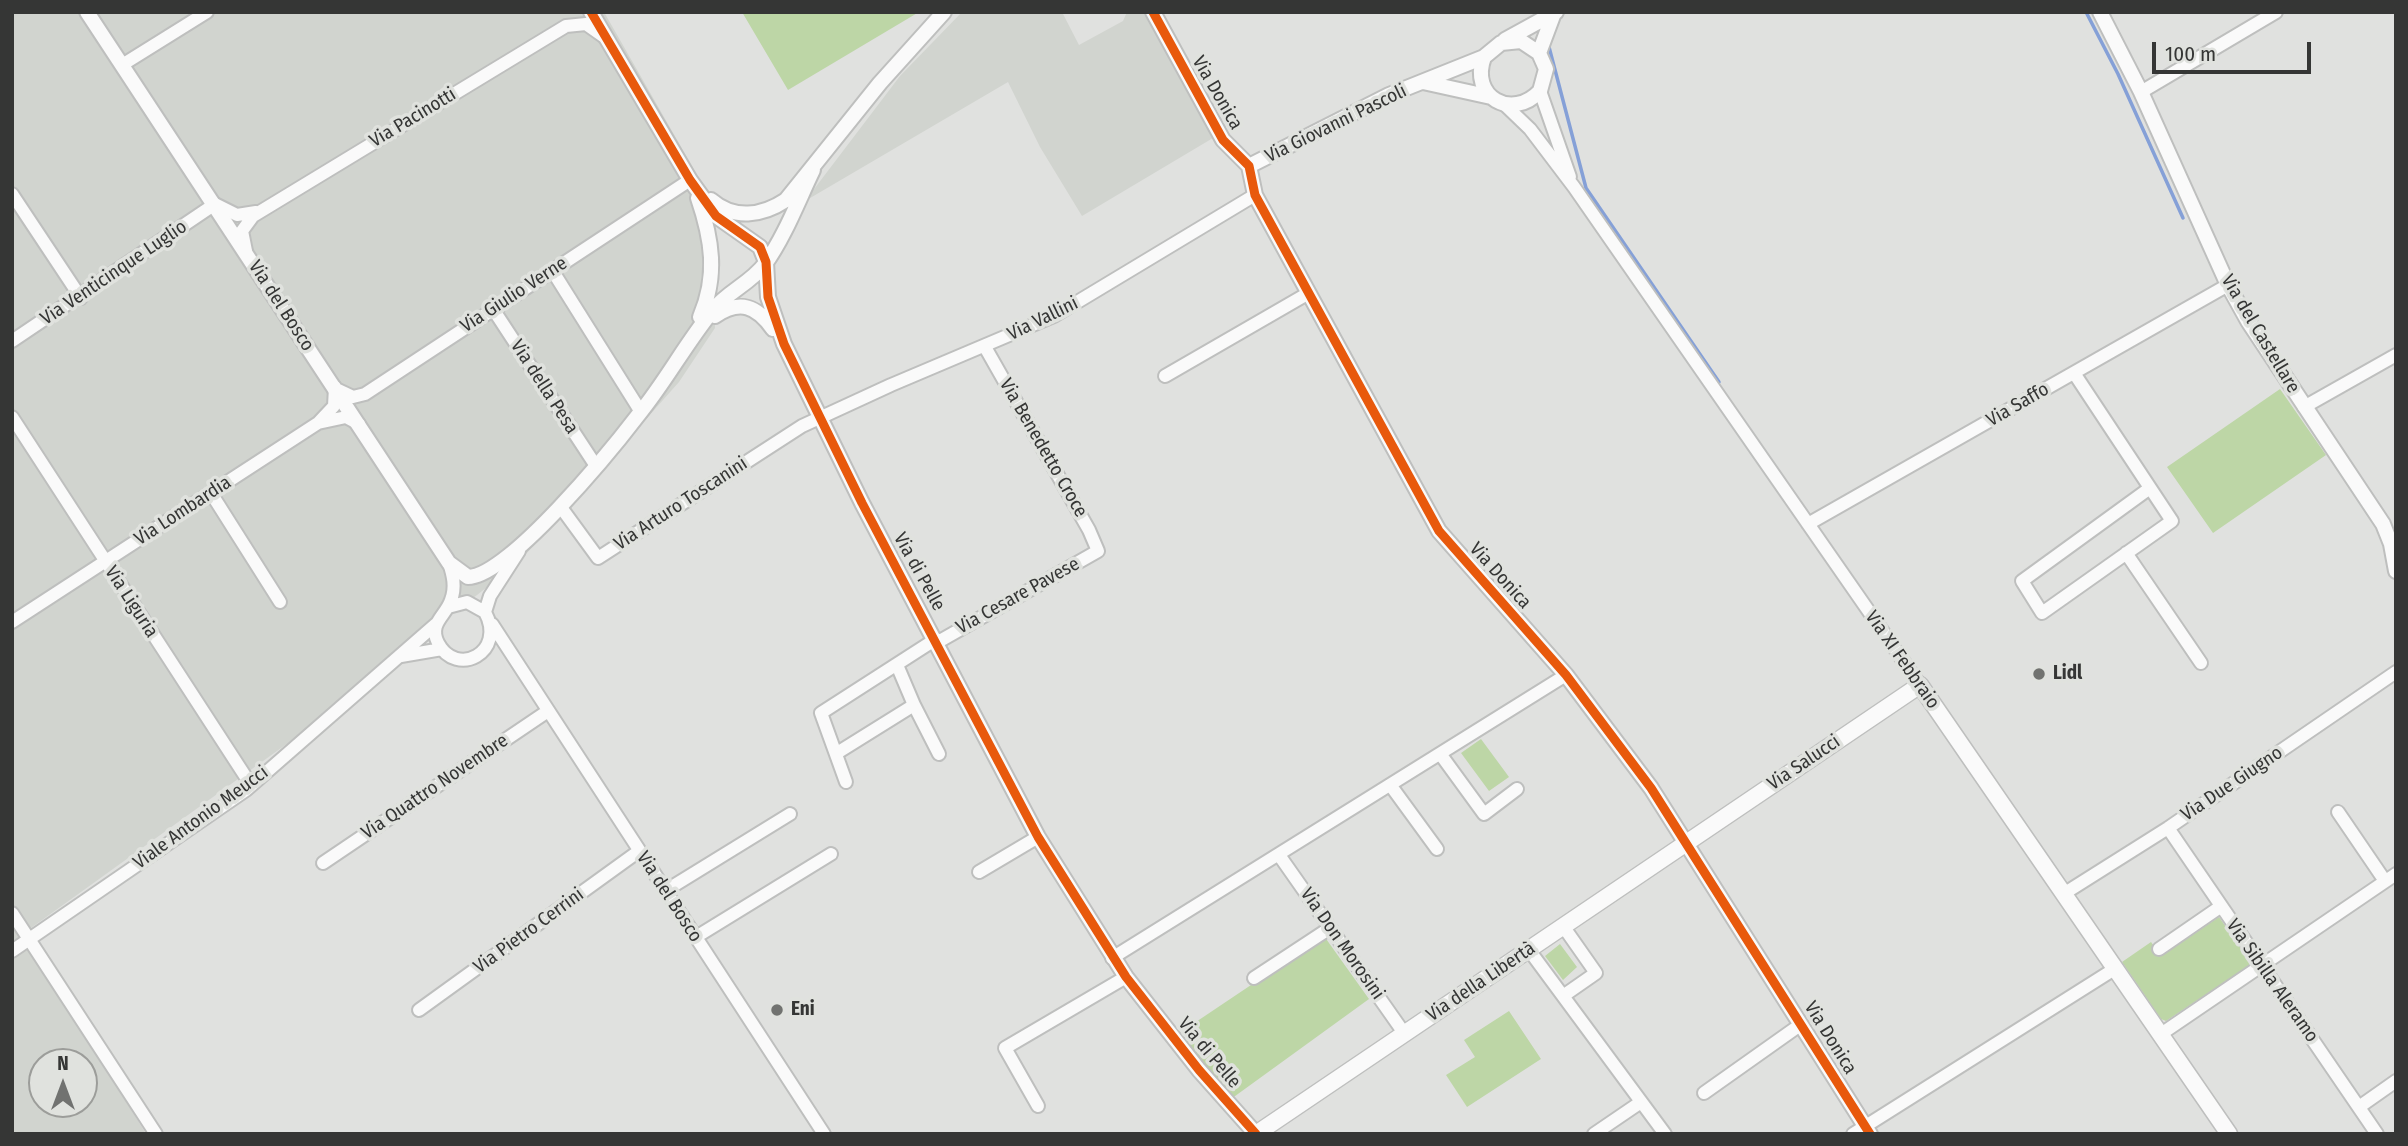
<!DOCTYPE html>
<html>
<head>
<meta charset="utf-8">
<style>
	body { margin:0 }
	#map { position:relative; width:2408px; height:1146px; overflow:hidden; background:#e0e1df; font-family:"Fira Sans Condensed",sans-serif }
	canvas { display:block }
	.frame { position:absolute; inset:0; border:14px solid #353635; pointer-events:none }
	.north { position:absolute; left:28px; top:1048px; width:70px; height:70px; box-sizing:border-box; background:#e0e2de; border:2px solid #9c9d9a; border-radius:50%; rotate:0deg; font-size:19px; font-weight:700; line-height:28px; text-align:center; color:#353635 }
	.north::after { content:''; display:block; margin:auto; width:24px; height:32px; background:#717270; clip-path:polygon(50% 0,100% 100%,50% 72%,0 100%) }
	.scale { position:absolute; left:2152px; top:42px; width:159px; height:32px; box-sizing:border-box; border:4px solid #353635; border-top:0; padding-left:9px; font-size:21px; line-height:24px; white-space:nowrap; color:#353635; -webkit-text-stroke:5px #e0e2de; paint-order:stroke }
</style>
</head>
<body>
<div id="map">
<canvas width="2408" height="1146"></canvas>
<div class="frame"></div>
<div class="north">N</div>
<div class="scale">100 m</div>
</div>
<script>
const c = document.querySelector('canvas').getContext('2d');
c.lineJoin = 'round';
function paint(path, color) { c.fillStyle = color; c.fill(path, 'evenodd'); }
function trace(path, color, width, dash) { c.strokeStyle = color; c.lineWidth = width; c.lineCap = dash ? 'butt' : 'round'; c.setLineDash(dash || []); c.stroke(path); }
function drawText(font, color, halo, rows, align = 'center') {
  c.font = font + ' "Fira Sans Condensed",sans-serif'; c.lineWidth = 7; c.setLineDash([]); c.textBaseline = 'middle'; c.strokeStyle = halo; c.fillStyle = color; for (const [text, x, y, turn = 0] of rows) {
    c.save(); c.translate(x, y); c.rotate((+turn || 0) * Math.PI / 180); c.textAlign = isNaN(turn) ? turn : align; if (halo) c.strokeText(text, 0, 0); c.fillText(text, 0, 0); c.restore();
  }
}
paint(new Path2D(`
	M12,12H604L708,194L715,328L679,382L519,562L295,738L24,933L146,1134H12ZM42,1062H84V1104H42Z
	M962,12H1062L1079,45L1123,21L1127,12H1144L1213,138L1082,216L1040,147L1008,82L805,201L900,76Z`), '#d1d4cf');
paint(new Path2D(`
	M742,12H919L788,90Z
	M2280,389L2326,455L2213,533L2167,467Z
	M1481,739L1509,777L1489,791L1461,753Z
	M2219,917L2249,960V966L2166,1021L2161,1019L2122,962L2151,942L2161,956Z
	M1324,936L1369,999L1231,1099L1178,1034Z
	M1560,944L1577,967L1563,980L1545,956Z
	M1509,1011L1541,1059L1467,1107L1446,1075L1475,1057L1464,1040Z`), '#bdd6a6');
trace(new Path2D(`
	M2086,12L2118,74L2183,218
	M1549,47L1586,188L1719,382`), '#85a0d7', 3.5);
const minor = new Path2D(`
	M122,65L207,12
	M1540,91L1570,177
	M2141,92L2276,12
	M1504,104L1530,129L1574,187L1920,685
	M12,194L81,298
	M246,251L242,231L253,216L566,26L586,24L603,36
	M552,270L641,412
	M493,309L596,466
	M12,341L215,204L237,215L256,212
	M2074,373L2172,521L2042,613L2022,581L2150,488
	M1165,376L1307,294
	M335,387L334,406L318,423L346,417L359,424
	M336,389L353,397L365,394L690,180
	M2304,407L2396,355
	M12,417L251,785
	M211,493L280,602
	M560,506L598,558L802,426L891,385L1054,316L1255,195
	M1808,524L2228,285
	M2126,553L2201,663
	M448,607L467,602L485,612C507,653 456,678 438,643C428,623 446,616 451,600C456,587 453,575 449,563
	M485,612L490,596L519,551
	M12,622L318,423
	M492,624L824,1134
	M938,642L1098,551L1089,530L985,347
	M401,656L442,649
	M914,705L939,754
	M837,753L914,705L897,665
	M1441,755L1484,814L1517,789
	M846,782L821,713L936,639
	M1391,786L1437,849
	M2338,812L2385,881
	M2168,828L2377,1134
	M1279,855L1404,1033
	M323,863L548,711
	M979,872L1038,837
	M665,891L790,814
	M2065,893L2168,828L2396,672
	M12,913L156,1134
	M1563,926L1596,973L1563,996
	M696,937L831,854
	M2159,949L2220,907
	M1529,950L1665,1134
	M12,951L246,790L436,624
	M1112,958L1566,675
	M1254,978L1330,928
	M419,1010L639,851
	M2161,1034L2396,874
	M1704,1093L1800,1025
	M1038,1106L1005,1048L1126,977
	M2359,1107L2396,1081
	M1594,1134L1641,1102
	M1853,1134L2116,968`);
const tertiary = new Path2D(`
	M87,12L449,563L468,577C508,577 613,448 639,414C666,381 686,343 713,310C727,292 751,283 765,264C785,236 798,201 813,170
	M591,12L690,180L716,216L760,247L766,262L768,297L784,344L862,503L1038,837L1126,977L1199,1070L1256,1134
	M1153,12L1223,140L1249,166L1255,195L1439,531L1566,675L1651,788L1870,1134
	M2100,12L2141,92L2228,285L2248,321L2383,524L2391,544L2396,571
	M1505,40L1556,12
	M1539,53L1554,13
	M1423,82L1491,97
	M1249,166L1389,95L1484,57L1501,43L1521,41L1539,53L1546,69L1540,91C1512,121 1469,97 1484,57
	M698,198C712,239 718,276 700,317
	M711,200C734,220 762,216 786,200L880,83L944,12
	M715,316C740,299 757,306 773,329`);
const secondary = new Path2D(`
	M1256,1134L1920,685L2229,1134`);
trace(minor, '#bebfbe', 16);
trace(tertiary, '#bebfbe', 18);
trace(secondary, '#bebfbe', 19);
trace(minor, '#fafafa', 12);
trace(tertiary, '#fafafa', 14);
trace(secondary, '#fafafa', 16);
trace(new Path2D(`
	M591,12L690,180L716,216L760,247L766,262L768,297L784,344L862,503L1038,837L1126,977L1199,1070L1256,1134
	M1153,12L1223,140L1249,166L1255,195L1439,531L1566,675L1651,788L1870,1134`), '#e8590c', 9);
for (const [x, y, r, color] of [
	[2039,674,7,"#717270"],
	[777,1010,7,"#717270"]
]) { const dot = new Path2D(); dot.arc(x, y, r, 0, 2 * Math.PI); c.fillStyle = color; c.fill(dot); trace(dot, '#e0e2de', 2.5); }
drawText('19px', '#353635', '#e0e2de', [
	["Via Donica",1217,93,60],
	["Via Pacinotti",413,118,-31],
	["Via Giovanni Pascoli",1336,124,-26],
	["Via Venticinque Luglio",114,273,-34],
	["Via Giulio Verne",514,295,-33],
	["Via del Bosco",281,306,57],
	["Via Vallini",1043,319,-26],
	["Via del Castellare",2260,334,59],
	["Via della Pesa",544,387,57],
	["Via Saffo",2018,405,-30],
	["Via Benedetto Croce",1043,448,60],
	["Via Arturo Toscanini",681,504,-33],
	["Via Lombardia",183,511,-33],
	["Via di Pelle",919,572,61],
	["Via Donica",1500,576,48],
	["Via Cesare Pavese",1018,596,-29],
	["Via Liguria",131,602,57],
	["Via XI Febbraio",1902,660,55],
	["Via Salucci",1804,763,-34],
	["Via Due Giugno",2232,784,-34],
	["Via Quattro Novembre",435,787,-34],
	["Viale Antonio Meucci",201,818,-36],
	["Via del Bosco",669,897,57],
	["Via Pietro Cerrini",529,931,-36],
	["Via Don Morosini",1342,944,55],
	["Via Sibilla Aleramo",2272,981,55],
	["Via della Libertà",1481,982,-34],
	["Via Donica",1830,1038,58],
	["Via di Pelle",1209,1053,50]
]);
drawText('bold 19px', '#353635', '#e0e2de', [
	["Lidl",2053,674],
	["Eni",791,1010]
], 'left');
</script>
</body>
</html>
